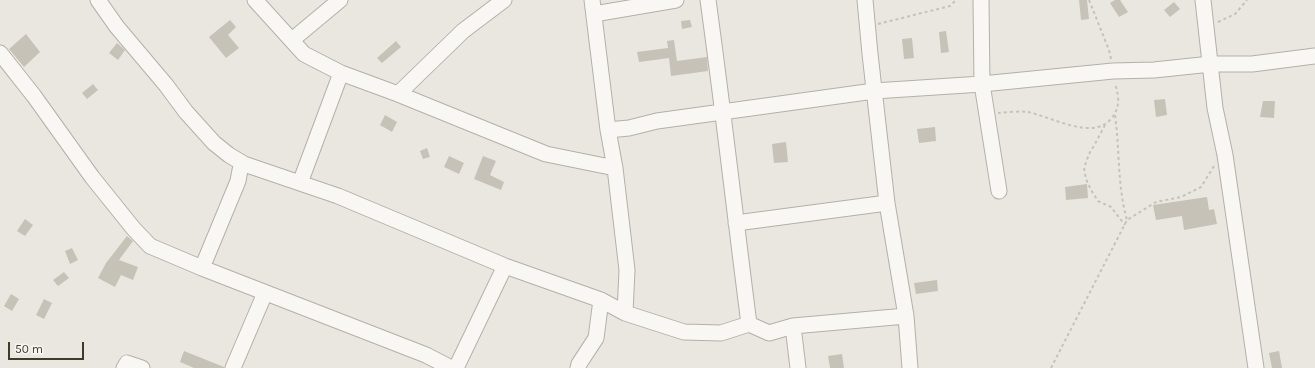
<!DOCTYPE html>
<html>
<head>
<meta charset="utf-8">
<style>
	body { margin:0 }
	#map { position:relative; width:1315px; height:368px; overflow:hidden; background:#eae7e1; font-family:Karla,sans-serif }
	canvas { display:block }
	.scale { position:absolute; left:8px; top:342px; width:76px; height:18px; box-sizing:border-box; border:2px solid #423a28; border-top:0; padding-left:5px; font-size:12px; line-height:14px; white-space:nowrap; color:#423a28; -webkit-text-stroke:3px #f7f5f0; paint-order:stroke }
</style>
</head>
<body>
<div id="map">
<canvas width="1315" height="368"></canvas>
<div class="scale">50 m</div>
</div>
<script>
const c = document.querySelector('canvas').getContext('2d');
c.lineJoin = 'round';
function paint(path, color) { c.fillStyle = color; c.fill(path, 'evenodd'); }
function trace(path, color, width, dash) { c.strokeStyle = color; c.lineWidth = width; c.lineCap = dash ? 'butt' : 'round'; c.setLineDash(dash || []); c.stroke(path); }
paint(new Path2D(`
	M1079,0H1087L1089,19L1081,20Z
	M1115,0H1120L1128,12L1119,17L1110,3Z
	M1174,2L1180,9L1170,17L1164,10Z
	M230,20L236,27L228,35L239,48L226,58L209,37Z
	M690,20L692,27L682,29L681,21Z
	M946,31L949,52L941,53L939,32Z
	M26,34L40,52L24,67L9,49Z
	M912,38L914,58L904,59L902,39Z
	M674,40L677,61L707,57L708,71L671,76L669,58L639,62L637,52L668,48L667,41Z
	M396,41L401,47L382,63L377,58Z
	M117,43L125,50L118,60L109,53Z
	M93,84L98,90L87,99L82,93Z
	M1165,99L1167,115L1156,117L1154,100Z
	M1263,101H1275L1274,118L1260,117Z
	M385,115L397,122L392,132L380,125Z
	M935,127L936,141L919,143L917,129Z
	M786,142L788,162L774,163L772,144Z
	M427,148L430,157L423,159L420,151Z
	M449,156L464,163L459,174L444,167Z
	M483,156L496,161L490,175L504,182L501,190L474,179Z
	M1087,184L1088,198L1066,200L1065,187Z
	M1207,197L1209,210L1214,209L1217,224L1184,230L1182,216L1156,220L1153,205Z
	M25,219L33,225L25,236L17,231Z
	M127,236L133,241L119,260L138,267L133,280L121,275L115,287L98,278L106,263Z
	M72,248L78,260L70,264L65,251Z
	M64,272L69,278L58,286L53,280Z
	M937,280L938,291L916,294L914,283Z
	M11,294L19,299L12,311L4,306Z
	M44,299L52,303L44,319L36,315Z
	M184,351L224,367V368H194L180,362Z
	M1279,351L1282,368H1272L1269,353Z
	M842,354L844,368H830L828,356Z`), '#c7c2b8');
const minor = new Path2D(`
	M98,0L117,27L166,85L186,112L214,143L229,155L244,164L338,196L505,266L601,300L625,313L684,332L721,333L749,324L769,333L793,326L906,316
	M255,0L304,54L341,73L398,94L546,154L615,168
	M592,0L608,130L615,168L627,270L625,313
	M708,0C723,108 735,216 749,324
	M865,0L870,54L887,203L906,316L910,368
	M981,0L982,84L999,191
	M1203,0L1215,108L1225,155L1256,368
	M594,14L676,0
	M292,40L340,0
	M0,53L34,96L92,177L133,228L150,246L202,268L426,355L451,368
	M398,94L463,31L504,0
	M608,130L629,128L657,121L874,91L982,84L1113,71L1154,70L1211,64H1252L1315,56
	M300,183L341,73
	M736,223L887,203
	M202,268L238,181L240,170L244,164
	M793,326L798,368
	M124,368L127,363L142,368
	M233,368L265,293
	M456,368L505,266
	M578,368L579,364L596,338L601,300`);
trace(minor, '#b4b0a6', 17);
trace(new Path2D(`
	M1089,0L1109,50L1111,59
	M1218,22L1235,14L1247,0
	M878,24L950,6L956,0
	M998,113C1007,112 1019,111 1028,112C1052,117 1091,140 1110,120C1121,108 1119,97 1115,83
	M1115,115C1120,151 1117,185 1127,220
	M1105,125L1095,144L1089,154L1084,168L1086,179L1091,190L1098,201L1111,207L1125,225
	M1051,368L1127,220L1156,202L1181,197L1201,187L1214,166`), '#c5c2bb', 2, [3, 3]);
trace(minor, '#f8f7f4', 15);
</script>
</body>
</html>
